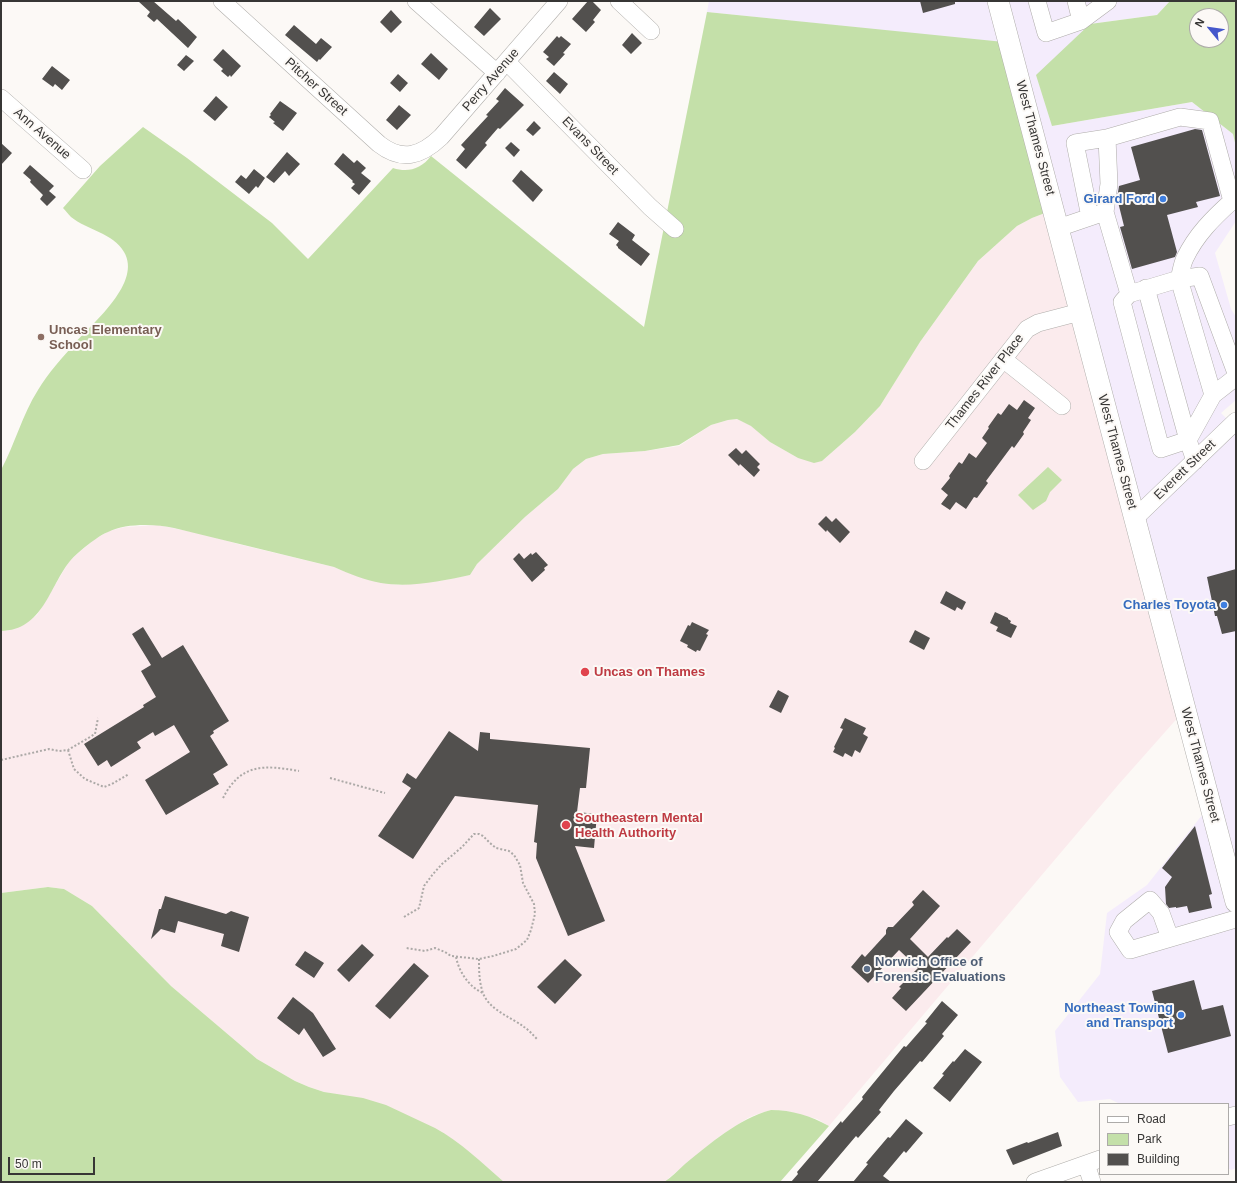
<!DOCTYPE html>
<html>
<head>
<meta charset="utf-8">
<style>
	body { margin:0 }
	#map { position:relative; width:1237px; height:1183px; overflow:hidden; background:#fcf9f6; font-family:Helvetica,sans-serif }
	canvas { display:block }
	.frame { position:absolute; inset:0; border:2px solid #373635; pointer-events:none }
	.legend { position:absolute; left:1099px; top:1103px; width:130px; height:72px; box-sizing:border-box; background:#fcf9f6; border:1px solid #adaba9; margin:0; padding:5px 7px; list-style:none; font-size:12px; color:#373635 }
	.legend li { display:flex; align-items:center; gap:8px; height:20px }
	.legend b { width:20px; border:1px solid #adaba9 }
	.north { position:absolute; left:1189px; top:8px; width:40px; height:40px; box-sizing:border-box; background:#fcf9f6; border:1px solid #adaba9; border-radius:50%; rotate:299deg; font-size:11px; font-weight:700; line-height:16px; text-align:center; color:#373635 }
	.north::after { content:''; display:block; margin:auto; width:14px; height:18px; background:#4557cb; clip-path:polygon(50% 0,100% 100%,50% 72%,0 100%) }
	.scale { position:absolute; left:8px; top:1157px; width:87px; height:18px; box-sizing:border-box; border:2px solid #373635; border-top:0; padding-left:5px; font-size:12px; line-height:14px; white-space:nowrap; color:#373635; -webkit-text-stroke:3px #fcf9f6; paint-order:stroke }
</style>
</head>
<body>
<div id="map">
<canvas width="1237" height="1183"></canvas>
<div class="frame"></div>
<ul class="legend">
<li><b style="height:5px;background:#fff"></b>Road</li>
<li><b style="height:11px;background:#c4e0a9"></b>Park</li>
<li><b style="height:11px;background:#52504e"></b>Building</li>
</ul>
<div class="north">N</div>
<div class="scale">50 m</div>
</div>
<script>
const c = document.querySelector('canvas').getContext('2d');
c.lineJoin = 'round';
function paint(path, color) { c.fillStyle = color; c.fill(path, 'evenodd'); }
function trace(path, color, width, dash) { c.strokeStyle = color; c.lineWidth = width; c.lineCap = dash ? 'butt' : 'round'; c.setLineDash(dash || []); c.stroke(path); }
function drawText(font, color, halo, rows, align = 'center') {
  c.font = font + ' Helvetica,sans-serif'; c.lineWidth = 4; c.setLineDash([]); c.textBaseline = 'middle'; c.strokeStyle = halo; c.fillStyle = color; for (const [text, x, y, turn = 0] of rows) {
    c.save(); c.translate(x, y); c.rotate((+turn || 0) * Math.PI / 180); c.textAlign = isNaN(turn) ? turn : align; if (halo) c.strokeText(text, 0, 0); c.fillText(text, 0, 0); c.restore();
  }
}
paint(new Path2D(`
	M709,1H1170L1157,15L1090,24L1052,126L1192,102L1233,134L1236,147V221L1215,253L1231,309L1236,317V400L1221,413L1236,428V1168L1231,1170L1228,1168V1104H1120L1110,1099L1078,1102L1060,1077L1055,1031L1100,974L1107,913L1147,885L1206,810L1004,43L707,12Z`), '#f4ecfc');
paint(new Path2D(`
	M1045,213L1181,714L1119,784L829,1126L817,1119L786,1111L771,1110L755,1115L748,1118L720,1136L664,1182H504L475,1157L442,1132L371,1101L324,1092L309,1087L295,1081L257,1059L171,986L92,906L64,889L48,887L1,893V631H7L23,625L37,615L70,560L95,539L109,531L125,527L158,525L207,535L238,544L334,567L349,573L383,583L399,585L445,580L470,575L477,564L525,517L558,489L573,469L586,459L603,454L645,451L679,446L711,425L728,420L737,419L752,426L770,442L798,458L822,461L855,432L880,406L920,342L978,261L1017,226L1032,218Z`), '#fbebed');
paint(new Path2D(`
	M1170,1H1236V147L1233,134L1192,102L1052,126L1036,75L1090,24L1157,15ZM1197,16H1221V40H1197Z
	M707,12L1004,42L1045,213L1032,218L1017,226L978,261L920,342L880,406L855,432L822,461L814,463L798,458L770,442L751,426L737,419L728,420L711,425L679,445L645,451L603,454L586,459L573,469L558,489L525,517L477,564L470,575C442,581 410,588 381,583C365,580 349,574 334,567L174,528C155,524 126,523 108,532C100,535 93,541 85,547C80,551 74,556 70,561C49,587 43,630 1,631V470C15,444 22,415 38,390C48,373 63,357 76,342C94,322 142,282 124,252C113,233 87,230 71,217C68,214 66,211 63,208L100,166L143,127L187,158L272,223L308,259L393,168C408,173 421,169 431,156L644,327Z
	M1048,467L1062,480L1050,492L1046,501L1033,510L1018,495Z
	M48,887L64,889L92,906L171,986L257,1059L295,1081L309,1087L324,1092L363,1098L386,1105L435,1128C461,1142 482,1163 504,1182H1V893Z
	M771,1110C792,1110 811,1116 829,1126L780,1182H664C672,1177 678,1170 685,1164C711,1143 738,1119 771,1110Z`), '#c4e0a9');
paint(new Path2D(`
	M138,1H153L176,21L178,19L197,37L188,48L157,19L154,22L147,16L150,12Z
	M588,1H592L601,10L593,20L595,22L586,32L572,19Z
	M920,1H955V4L923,13Z
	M490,8L501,19L484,36L474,27Z
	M391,10L402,22L391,33L380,22Z
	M294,25L316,44L321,38L332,47L320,60L319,59L317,62L285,35Z
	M632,33L642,43L631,54L622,45Z
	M557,36L559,38L561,36L571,44L563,53L565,54L554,66L546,59L549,57L543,52Z
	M223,49L241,66L231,77L230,75L228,77L221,71L223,69L213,60Z
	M431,53L448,69L439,80L421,64Z
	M186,55L194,61L184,71L177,65Z
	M52,66L70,80L62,90L55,84L53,87L42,79Z
	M554,72L568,84L560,94L546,81Z
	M398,74L408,83L400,92L390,83Z
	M505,88L524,105L500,129L498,128L485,143L487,145L466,169L456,160L465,149L461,145L488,116L486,115L499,101L496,99Z
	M216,96L228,107L215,121L203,111Z
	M280,101L297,113L283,131L273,123L275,122L269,117L271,115L270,114Z
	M399,105L411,115L397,130L386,120Z
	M534,121L541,128L533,136L526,130Z
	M1195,129L1202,130L1220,196L1196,202L1198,207L1167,215L1177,252L1175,257L1132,269L1120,227L1124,226L1117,198L1119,186L1140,180L1131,147Z
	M511,142L520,150L514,157L505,148Z
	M1,143L12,153L1,165Z
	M287,152L300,164L289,176L285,171L274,183L266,177Z
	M343,153L354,163L357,160L366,168L361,173L371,181L359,195L351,188L355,184L352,182L353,181L334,164Z
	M30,165L54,186L49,191L56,197L47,206L40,199L43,195L30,182L31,180L23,173Z
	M254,169L265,178L258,188L256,186L249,194L235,182L241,175L246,179Z
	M521,170L543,190L533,202L512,181Z
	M618,222L635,235L632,240L650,254L641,266L618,248V247L616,245L619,241L609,234Z
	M1024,400L1035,408L1028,418L1031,420L1023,432L1024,434L1014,448L1012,446L986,481L988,483L977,498L974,497L966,509L956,502L950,510L941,504L948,495L941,489L950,478L949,476L959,462L962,464L969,453L976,458L987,443L982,438L989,428L988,427L998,413L1001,415L1009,404L1017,410Z
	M736,448L742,454L746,450L760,464L757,467L760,470L754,477L740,464L739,466L728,455Z
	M826,516L832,522L836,518L850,532L840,543L827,530L826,532L818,524Z
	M536,552L548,565L544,568L545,570L532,582L513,559L519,553L524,559L531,553L532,555Z
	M1236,569V631L1222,634L1217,616H1215L1207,577Z
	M946,591L966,602L962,610L957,607L955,611L940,603Z
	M995,612L1008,618V619L1011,621L1010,623L1017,626L1011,638L996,631L998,627L990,623Z
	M692,622L709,630L706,634L708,635L700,651L697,650L696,652L687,647L688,645L680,641L688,625L690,626Z
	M143,627L162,658L183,645L229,721L213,731L214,733L210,736L228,765L213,774L219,784L166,815L145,780L190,752L174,725L155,736L153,732L137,742L141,748L111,767L107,760L98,766L84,744L144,707L143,705L156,697L141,671L151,665L132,634Z
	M915,630L930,638L924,650L909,642Z
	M778,690L789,696L781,713L769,707Z
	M845,718L866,728L863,734L868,737L860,753L855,750L852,757L845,753L843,757L833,752L835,748L834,747L843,729L840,728Z
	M449,731L478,751L480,732L490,733V739L590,748L586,788H580L577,812L597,814L594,848L575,846L605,921L568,936L536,858L537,843L534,842L538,805L455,796L413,859L378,836L411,788L402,782L407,773L416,779Z
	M1195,826L1212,894L1209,895L1212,908L1189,913L1187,906L1176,908V907L1169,908L1166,904L1165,887L1172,877L1162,868Z
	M923,890L940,906L910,939L928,957L947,937L948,938L957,929L971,942L906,1011L892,998L901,988L899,987L918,968L899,950L868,983L851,967L862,954L865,957L886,934V930L888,927H893L914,905L912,902Z
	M165,896L226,914L231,911L249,917L239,952L221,946L224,934L178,921L175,933L161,929L151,939L159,909H161Z
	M362,944L374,955L349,982L337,970Z
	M305,951L324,963L314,978L295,965Z
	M565,959L582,975L555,1004L537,987Z
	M414,963L429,976L390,1019L375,1006Z
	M1194,980L1202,1010L1223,1005L1231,1036L1168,1053L1152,991Z
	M293,997L313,1013L336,1049L323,1057L304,1028L299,1035L277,1018Z
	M942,1001L958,1015L942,1034L944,1036L922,1062L920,1061L894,1091L879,1110L881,1112L858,1138L856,1136L817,1182H791L798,1174L797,1172L841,1121L842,1123L863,1099L862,1097L904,1046L906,1047L927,1023L925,1022Z
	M965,1049L982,1062L950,1102L933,1088L944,1075L942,1074L953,1061L954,1062Z
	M906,1119L923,1133L906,1153L904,1151L883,1176L891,1182H853L868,1164L866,1163L888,1137L890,1138Z
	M1058,1132L1062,1146L1013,1165L1006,1150L1027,1142L1028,1143Z`), '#52504e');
const minor = new Path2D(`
	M222,1L379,144C402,162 421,156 441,137L559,1
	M416,1L497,73
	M619,1L651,31
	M1037,1L1046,33L1081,21L1108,1
	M1076,1L1081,21
	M507,62L650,207L675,229
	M1,98L83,170
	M1105,212L1109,184L1107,138
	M1090,217L1075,143L1107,138L1180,117L1210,121L1232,201C1213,218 1196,235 1185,258C1182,264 1181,272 1179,279L1200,276L1236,373
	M1058,228L1105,212L1129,294
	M1146,288L1188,440
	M1003,359L1062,406
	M1213,395L1236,377
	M1188,440L1213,395L1179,279L1129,294L1122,302L1161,449L1188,440L1195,461
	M923,461L1027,329L1038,323L1080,312
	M1135,518L1236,421
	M1170,938L1161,913L1150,900L1124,921L1118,932L1130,950L1236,919
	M1228,1117L1236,1115
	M1086,1164L1092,1182
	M1035,1182L1100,1159`);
const major = new Path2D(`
	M998,1L1236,902`);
trace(minor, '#afadaa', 18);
trace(major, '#afadaa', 22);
trace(new Path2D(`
	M68,750L74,769L85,779L104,787L112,784L129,774
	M1,760L49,749L59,751L68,750L95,734L98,718
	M330,778L385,793
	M223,798C241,763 264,765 299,771
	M404,917L419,908L424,886L433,874L442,864L462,847L474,834H479L483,836L490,843L496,848L509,851L514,855L520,865L523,883L534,904L535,914L531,930L527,940L516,949L493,956L479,959L451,956L445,952L435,948L425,951L406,948
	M456,957C459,972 469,987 483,993
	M479,959C479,970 479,982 483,993C489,1010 511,1017 524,1027C529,1030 533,1035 538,1040`), '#aca9a7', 2, [2, 2]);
trace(minor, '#fff', 17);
trace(major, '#fff', 21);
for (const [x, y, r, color] of [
	[1163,199,4,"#3f7fe0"],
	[41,337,4,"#8d6e63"],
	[1224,605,4,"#3f7fe0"],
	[585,672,5,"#e0444e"],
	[566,825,5,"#e0444e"],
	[867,969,4,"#5c6f8a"],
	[1181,1015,4,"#3f7fe0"]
]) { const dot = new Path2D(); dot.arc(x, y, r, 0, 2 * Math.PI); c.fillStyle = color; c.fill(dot); trace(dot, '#fcf9f6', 1.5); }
drawText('13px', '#373635', '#fcf9f6', [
	["Perry Avenue",491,80,-49],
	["Pitcher Street",316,87,42],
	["Ann Avenue",42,134,41],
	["West Thames Street",1035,138,75],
	["Evans Street",590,146,46],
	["Thames River Place",985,382,-52],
	["West Thames Street",1117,452,75],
	["Everett Street",1185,470,-44],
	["West Thames Street",1200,765,75]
]);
drawText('bold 13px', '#366cbe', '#fcf9f6', [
	["Girard Ford",1155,199],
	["Charles Toyota",1216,605],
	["Northeast Towing",1173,1008],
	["and Transport",1173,1023]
], 'right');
drawText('bold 13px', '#785e54', '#fcf9f6', [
	["Uncas Elementary",49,330],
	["School",49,345]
], 'left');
drawText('bold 13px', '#be3a42', '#fcf9f6', [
	["Uncas on Thames",594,672],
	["Southeastern Mental",575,818],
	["Health Authority",575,833]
], 'left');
drawText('bold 13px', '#4e5e75', '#fcf9f6', [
	["Norwich Office of",875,962],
	["Forensic Evaluations",875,977]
], 'left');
</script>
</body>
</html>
